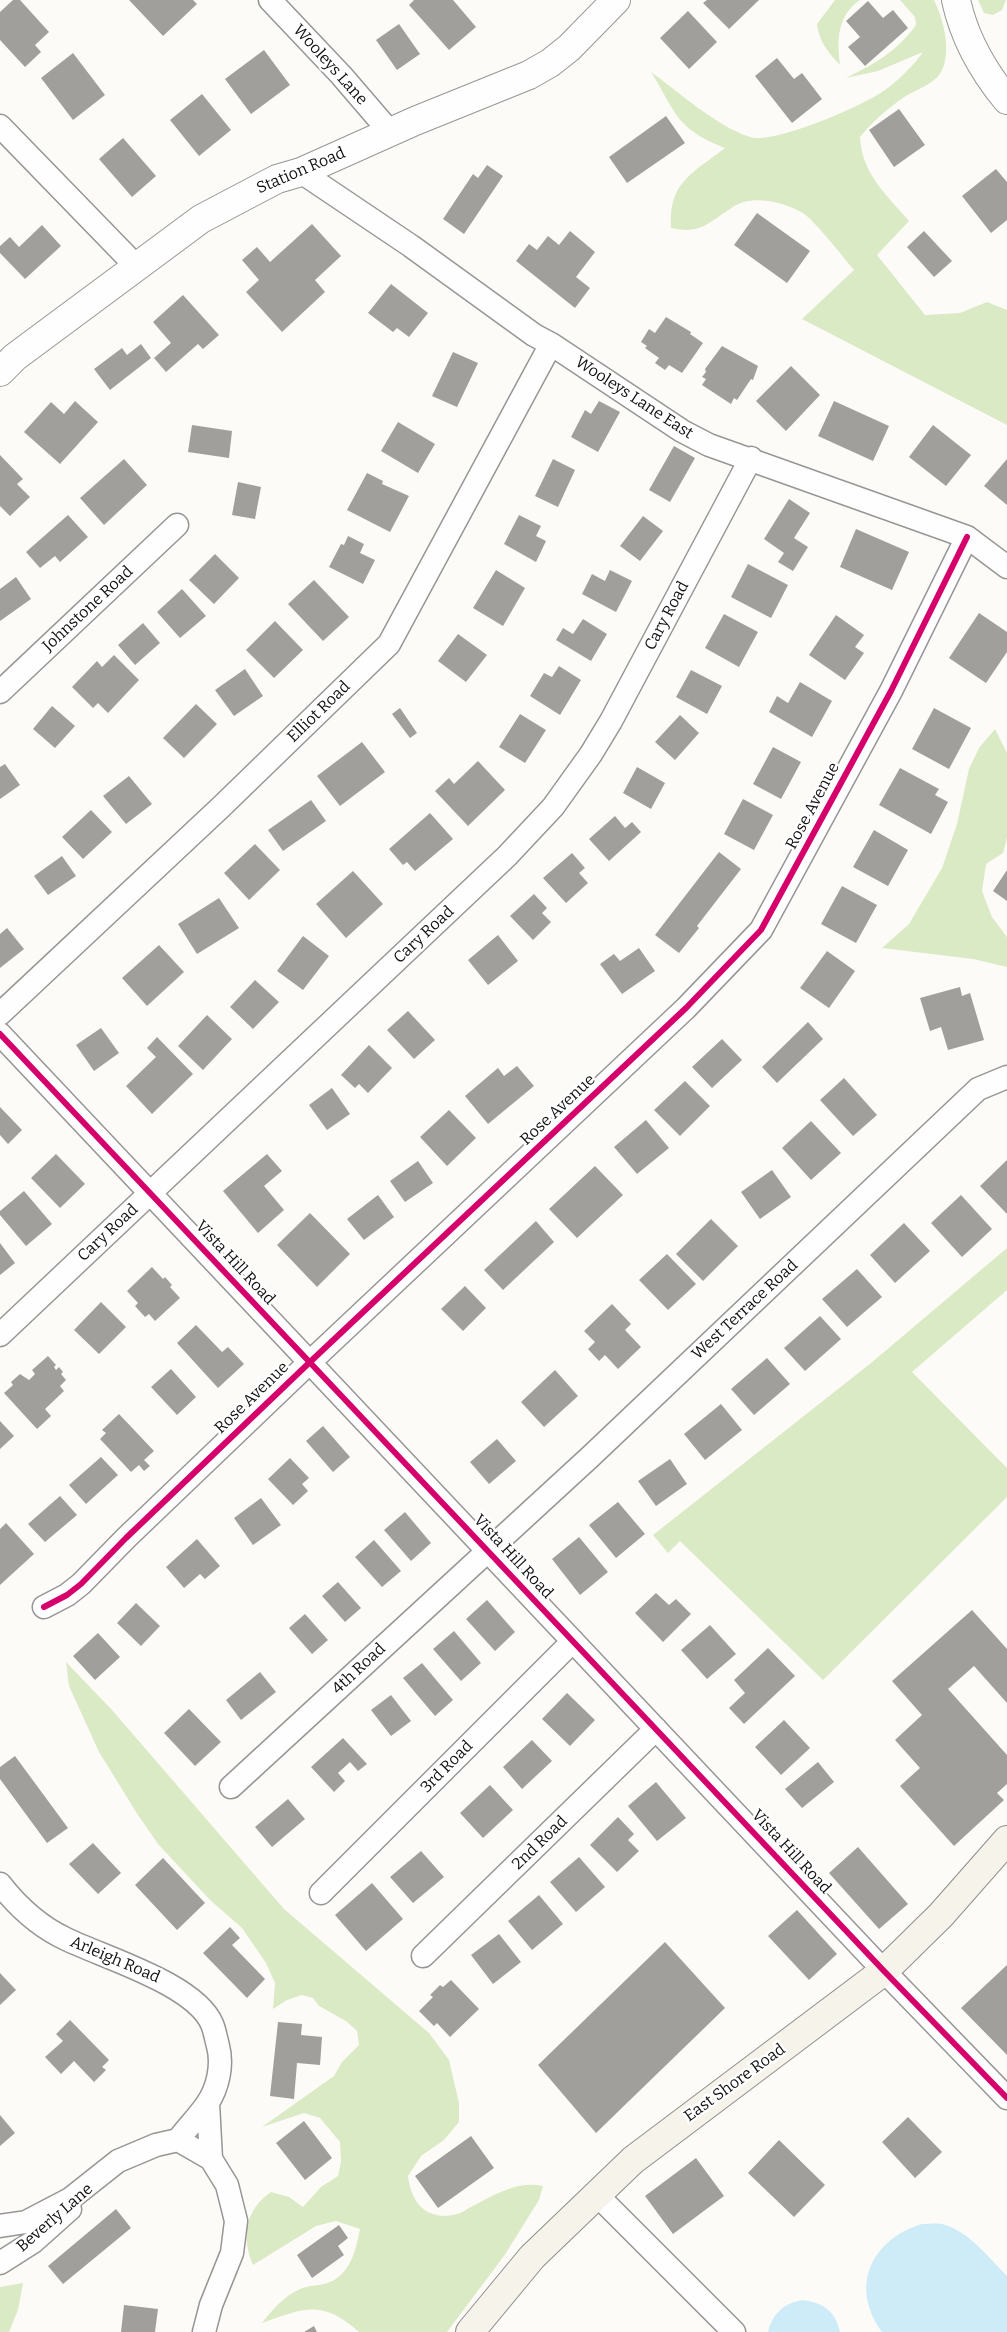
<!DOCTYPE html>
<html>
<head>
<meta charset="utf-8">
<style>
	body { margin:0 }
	canvas { display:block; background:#fdfbf7 }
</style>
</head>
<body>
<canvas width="1007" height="2332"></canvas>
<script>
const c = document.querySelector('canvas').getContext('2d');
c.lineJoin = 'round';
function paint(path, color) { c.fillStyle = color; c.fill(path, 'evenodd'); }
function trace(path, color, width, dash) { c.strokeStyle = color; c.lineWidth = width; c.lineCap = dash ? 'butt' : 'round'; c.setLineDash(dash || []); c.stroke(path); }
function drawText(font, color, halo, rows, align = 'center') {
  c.font = font + ' Bitter,serif'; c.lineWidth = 5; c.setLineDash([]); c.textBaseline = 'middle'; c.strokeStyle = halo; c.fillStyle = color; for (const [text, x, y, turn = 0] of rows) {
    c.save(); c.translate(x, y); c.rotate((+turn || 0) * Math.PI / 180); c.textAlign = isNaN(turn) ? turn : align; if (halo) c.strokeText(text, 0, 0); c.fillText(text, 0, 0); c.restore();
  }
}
paint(new Path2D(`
	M835,0H860C837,16 837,39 840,65C828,52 819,42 817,24Z
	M900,0H934C943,19 951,47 943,68C937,84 916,89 903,98C887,109 872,122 860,137C862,174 886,194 909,221L877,255L925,315L960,313L987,302L1007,310V425L802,319L854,270C844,258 814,220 803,213C784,202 752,194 733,207C709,222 701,235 671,228C668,182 693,173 725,148C675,128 677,114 651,72C679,92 716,126 750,137C773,145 865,105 885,90C899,80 913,66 923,52L878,71L846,78C876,63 896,52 916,25L915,17Z
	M978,0H1006L1002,10L993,15L984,13Z
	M995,729L1007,753V838L1003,853L986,864L982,891L992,917L1007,937V967L973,959L882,948L909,924L942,868L957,824L969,769L979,748Z
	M1007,1248V1290L912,1372L1007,1468V1497L823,1680L680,1541L668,1553L653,1535L871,1363Z
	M66,1662L112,1710L284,1909L429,2033L449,2060L459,2103V2122L444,2140L421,2156L408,2176C411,2203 427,2222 457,2214C462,2213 467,2209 471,2207C494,2195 517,2180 543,2186L539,2200L504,2256L447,2332H359C322,2299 304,2308 262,2323C272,2310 284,2296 300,2289C309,2285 321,2286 330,2282C351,2273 356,2249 360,2229L336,2221L316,2226L253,2265C241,2237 245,2210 271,2192L289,2197L303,2207L321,2187L338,2176L341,2162L340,2142L320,2118L304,2113L262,2127L334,2076L342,2062L359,2045L357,2031L346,2021L319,2006L313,1998L302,1995L287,2000L273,2009L275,1983L266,1963L242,1928L210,1900L158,1844L138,1815L99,1752L69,1686Z
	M23,2283L18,2310L9,2332H0V2287Z`), '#daeac4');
paint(new Path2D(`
	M922,2224C928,2224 936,2223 942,2224C969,2231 988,2257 1007,2276V2332H882C849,2287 871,2239 922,2224Z
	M802,2300C822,2302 836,2311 840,2332H768C773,2313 783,2304 802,2300Z`), '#cdecf8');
paint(new Path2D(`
	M13,0H20L49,32L35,45L41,52L25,67L0,40V12Z
	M129,0H193L197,4L163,36Z
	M414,0H453L476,27L449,50L409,5Z
	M707,0H759L729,29L703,3Z
	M868,1L883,18L893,10L908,28L865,66L848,47L860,37L846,21Z
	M688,11L717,42L689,69L660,38Z
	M399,24L420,54L397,70L376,40Z
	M264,50L290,85L251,114L225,79Z
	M73,53L105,95L73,120L41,78Z
	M777,58L794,79L802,73L822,99L792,123L755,76Z
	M202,94L231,130L199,156L170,120Z
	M899,109L925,145L894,167L869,130Z
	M666,116L685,143L627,183L609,157Z
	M123,138L156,176L132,197L99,159Z
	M487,165L503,176L464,234L443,219L473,174L478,178Z
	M996,169L1007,182V220L991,233L962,196Z
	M757,213L810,251L787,283L734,245Z
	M312,224L341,256L315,280L325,292L282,332L246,292L259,280L242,260L257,247L270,262Z
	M42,225L61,246L25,279L0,253V246L10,237L19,247Z
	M570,231L595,252L576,277L590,288L575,308L516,261L529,244L537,250L548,236L559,245Z
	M924,231L952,261L934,277L907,247Z
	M391,284L428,313L409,337L397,328L393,332L368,313Z
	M183,295L219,335L203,349L198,344L166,372L154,358L171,343L153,322Z
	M666,317L691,332L690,334L703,343L682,373L669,365L665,370L655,363L659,358L645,348L647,346L641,342L649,329L655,333Z
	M141,344L151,358L110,390L94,369L122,348L127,355Z
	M722,346L758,366L753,380L751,379L737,400L734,398L731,404L702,385L706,379L702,377L706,372L705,369Z
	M453,352L478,363L457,407L432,396Z
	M791,366L820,395L786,431L756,401Z
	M75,401L98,422L60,464L24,432L51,402L64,414Z
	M599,401L620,412L598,452L571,437L585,410L591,414Z
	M834,401L889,426L873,461L818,436Z
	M398,422L435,444L418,473L381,451Z
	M192,425L232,431L229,458L188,452Z
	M933,425L971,455L946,486L909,457Z
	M674,446L695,458L670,502L649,490Z
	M0,455L23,479L17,484L30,497L10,516L0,506Z
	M124,459L147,485L104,525L80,498Z
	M553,459L575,470L558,507L535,496Z
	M1007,459V505L984,486Z
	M367,473L383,481L382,484L409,496L390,532L347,510Z
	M238,482L261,487L255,519L232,515Z
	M789,499L810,513L794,538L808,547L793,571L778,562L784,553L764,539Z
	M68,515L88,537L60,562L55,556L40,568L26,552Z
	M519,515L541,526L536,536L546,541L536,562L504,544Z
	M643,516L663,531L640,561L620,546Z
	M856,529L909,552L892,590L840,567Z
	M348,536L364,544L360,553L375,560L363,584L329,567L341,544L344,545Z
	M215,554L239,578L214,604L189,580Z
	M748,564L788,585L771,618L731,597Z
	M496,570L525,588L503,626L473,608Z
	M610,570L632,581L616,612L582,594L592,574L605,581Z
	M16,577L31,599L0,621V589Z
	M314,580L349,617L323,641L288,604Z
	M182,589L206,616L180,638L157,612Z
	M979,613L1007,632V652L986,683L949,658Z
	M724,614L758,632L739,667L705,648Z
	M836,615L864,635L855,647L864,653L845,680L809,655Z
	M583,619L607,634L591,661L556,640L563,628L573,634Z
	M275,621L303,650L274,678L246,650Z
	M143,623L160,643L135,665L118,645Z
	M458,634L487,655L466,682L438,661Z
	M114,655L139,680L108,713L98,703L93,708L72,687L97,661L102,667Z
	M559,666L581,680L560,715L530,696L544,673L552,677Z
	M245,669L263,696L234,716L215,690Z
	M691,670L722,686L707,714L676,697Z
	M800,682L832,701L812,737L769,712L777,696L788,703Z
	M196,704L217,724L184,758L163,738Z
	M52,706L75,726L55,748L33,729Z
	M400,708L417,733L410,738L392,714Z
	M934,708L971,728L949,769L912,749Z
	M520,714L546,730L525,763L499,747Z
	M680,715L699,733L675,760L655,742Z
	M362,742L385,772L340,806L317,776Z
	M773,747L801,762L781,799L753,784Z
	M478,761L505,790L468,826L435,791L449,778L454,784Z
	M5,764L20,785L0,799V767Z
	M637,767L665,783L651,809L623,793Z
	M900,768L939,789L935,795L948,802L931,834L879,805Z
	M129,776L152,804L126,824L103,796Z
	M743,799L773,815L754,850L724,834Z
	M311,800L326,821L283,851L268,830Z
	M91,810L112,832L83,859L62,837Z
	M430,813L453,839L415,871L407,862L403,865L389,849Z
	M615,816L625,828L632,822L641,832L609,861L589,839Z
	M874,830L908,850L888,886L853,867Z
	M255,844L280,870L249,900L224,873Z
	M719,852L741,869L697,926L699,928L679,953L655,935Z
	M572,853L585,868L579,873L588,883L566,903L543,878Z
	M62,856L76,876L48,895L34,876Z
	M1007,870V901L993,891Z
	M353,871L383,904L346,938L316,904Z
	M842,886L877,905L856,943L821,924Z
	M534,894L547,908L542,913L551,922L533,940L510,916Z
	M219,898L239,928L197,954L178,924Z
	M7,928L24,949L0,968V934Z
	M498,935L518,961L488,985L468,960Z
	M303,936L329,956L303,990L277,971Z
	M159,945L184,972L147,1006L122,978Z
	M639,948L655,971L622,994L600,964L614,954L620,961Z
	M827,951L855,971L829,1008L800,988Z
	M255,980L279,1002L253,1029L230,1007Z
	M960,987L962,996L970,993L984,1040L948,1050L941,1027L930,1031L920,998Z
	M408,1011L435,1040L414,1059L387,1030Z
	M207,1015L232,1039L203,1070L178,1046Z
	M808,1022L823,1039L777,1083L762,1067Z
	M101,1028L119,1053L94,1071L76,1045Z
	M157,1037L193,1074L152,1114L126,1086L156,1057L147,1048Z
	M722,1039L742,1060L712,1088L692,1067Z
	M369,1045L392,1068L368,1093L359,1084L355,1088L341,1075Z
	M517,1066L534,1086L488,1124L465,1096L498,1068L504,1076Z
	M844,1078L877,1115L853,1136L820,1100Z
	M685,1081L710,1106L680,1136L654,1110Z
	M332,1088L350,1114L327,1130L309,1105Z
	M0,1107L22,1130L8,1144L0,1135Z
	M449,1110L476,1138L447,1166L420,1137Z
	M646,1120L669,1148L637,1174L614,1147Z
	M811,1121L841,1153L811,1180L782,1148Z
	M56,1154L85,1184L60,1208L31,1178Z
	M267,1154L282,1171L264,1186L284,1210L258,1233L223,1191Z
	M1007,1160V1214L980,1186Z
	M418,1161L433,1183L405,1202L390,1181Z
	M595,1166L623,1195L577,1238L549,1209Z
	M772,1170L791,1197L760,1219L741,1192Z
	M24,1191L52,1224L26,1246L0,1215V1211Z
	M378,1195L394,1217L364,1240L347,1219Z
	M961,1195L992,1229L962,1257L931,1223Z
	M310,1213L350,1254L317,1287L277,1245Z
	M711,1219L738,1246L703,1281L676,1254Z
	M536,1221L554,1242L503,1290L484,1270Z
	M904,1223L930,1251L895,1283L870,1255Z
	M0,1243L15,1263L0,1275Z
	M667,1254L696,1284L668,1310L639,1280Z
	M152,1267L163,1279L165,1277L172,1285L170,1287L180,1298L155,1321L149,1314L145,1317L135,1306L138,1303L127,1291Z
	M857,1269L882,1297L847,1327L822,1299Z
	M465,1286L486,1308L463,1331L441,1309Z
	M101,1302L126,1327L99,1354L74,1330Z
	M612,1304L631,1324L625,1330L641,1347L618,1369L605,1355L599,1361L588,1349L595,1342L584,1331Z
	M820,1316L841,1339L805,1371L784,1348Z
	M196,1325L222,1352L228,1347L244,1364L218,1388L177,1343Z
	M48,1356L56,1365L54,1367L56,1370L59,1367L63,1372L61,1374L66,1380L60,1386L64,1391L45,1409L51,1416L37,1429L4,1393L13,1385L11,1382L20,1374L29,1380L35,1374L32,1370Z
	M767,1358L790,1384L754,1415L731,1389Z
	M171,1369L196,1397L177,1415L151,1387Z
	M555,1370L578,1396L544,1427L521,1402Z
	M721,1404L742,1430L705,1460L684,1434Z
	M119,1414L154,1451L144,1460L150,1466L144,1471L139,1465L131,1472L100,1439L106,1433L102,1430Z
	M0,1421L14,1436L0,1449Z
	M323,1426L350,1457L333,1472L306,1441Z
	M497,1439L516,1461L489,1484L470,1462Z
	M101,1457L118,1475L86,1504L69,1485Z
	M290,1458L309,1478L302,1484L308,1491L293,1505L268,1479Z
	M670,1459L687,1484L656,1506L638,1481Z
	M60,1496L77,1515L45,1542L28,1524Z
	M261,1498L281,1525L253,1545L234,1518Z
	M618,1502L645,1534L616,1558L589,1525Z
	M405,1512L431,1543L411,1561L384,1530Z
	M6,1523L34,1554L0,1585V1529Z
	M579,1537L608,1572L580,1595L552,1559Z
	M197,1539L220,1566L205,1579L200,1574L184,1588L166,1567Z
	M374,1540L401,1571L382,1587L355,1557Z
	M338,1582L361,1608L345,1622L322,1596Z
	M656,1593L669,1605L676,1599L691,1614L663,1642L635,1613Z
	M487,1600L515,1632L495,1651L466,1619Z
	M136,1603L160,1626L141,1646L117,1623Z
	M972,1610L1007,1649V1703L974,1666L948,1689L1007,1755V1784L997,1793L1004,1800L954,1846L900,1786L920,1768L895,1740L922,1715L892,1681Z
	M305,1614L328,1640L312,1654L289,1628Z
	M710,1625L736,1654L707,1679L681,1650Z
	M454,1631L481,1663L461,1681L433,1649Z
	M98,1633L120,1657L95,1680L73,1656Z
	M768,1648L795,1676L744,1724L729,1708L745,1693L734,1680Z
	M422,1663L453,1700L435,1716L403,1678Z
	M260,1672L276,1692L241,1720L226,1700Z
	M567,1693L595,1720L570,1746L542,1719Z
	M391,1695L411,1721L391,1736L371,1710Z
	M189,1709L221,1742L195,1766L164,1733Z
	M784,1720L810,1748L781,1775L755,1747Z
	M343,1738L367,1764L358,1771L350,1762L338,1773L345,1781L334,1792L311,1767Z
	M532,1740L552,1761L522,1789L503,1767Z
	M15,1756L68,1828L47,1843L0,1779V1767Z
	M818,1762L834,1782L802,1808L785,1789Z
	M656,1782L686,1818L657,1841L628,1806Z
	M490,1785L513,1810L483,1838L460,1813Z
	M288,1799L305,1819L272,1847L255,1827Z
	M618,1817L634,1834L628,1840L639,1851L617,1872L590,1845Z
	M93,1843L121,1873L98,1894L69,1864Z
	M858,1847L908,1904L879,1929L829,1873Z
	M421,1851L444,1877L413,1903L390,1877Z
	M579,1857L605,1887L576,1912L550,1882Z
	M163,1858L205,1903L177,1930L135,1885Z
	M372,1883L403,1919L366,1951L335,1915Z
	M539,1895L563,1924L532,1950L508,1921Z
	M797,1910L837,1954L809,1980L768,1936Z
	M230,1927L240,1938L232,1945L265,1979L247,1998L203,1953Z
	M499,1934L521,1962L493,1984L471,1955Z
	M665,1942L725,2008L596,2133L538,2065Z
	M1007,1965V2055L961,2008Z
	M0,1973L16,1990L0,2005Z
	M451,1980L479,2009L450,2037L437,2023L434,2026L419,2011L433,1997L430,1995L440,1985L443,1987Z
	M70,2020L109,2060L102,2067L106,2070L94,2082L74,2061L61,2074L45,2057L63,2041L56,2034Z
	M278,2022L302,2024L301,2035L322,2037L320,2065L297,2063L294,2099L270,2096Z
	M0,2115L15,2133L0,2146Z
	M908,2117L942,2152L915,2178L882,2142Z
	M304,2121L332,2158L305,2180L276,2143Z
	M471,2136L494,2168L438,2208L415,2176Z
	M779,2140L825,2185L794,2217L748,2173Z
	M696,2158L724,2196L673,2234L645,2196Z
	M116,2209L131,2228L63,2284L48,2266Z
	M339,2225L348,2238L338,2246L344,2255L312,2278L297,2255Z
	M124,2305L158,2309L155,2332H121Z
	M314,2326L317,2332H304Z`), '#a19f9c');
const minor = new Path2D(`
	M270,0L341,75L390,132
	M0,126L136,266
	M301,172L411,246L534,335L551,344L682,431L709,445L967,537L1007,567
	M0,692L177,525
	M0,1014L221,807L389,644L551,344
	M0,1034L884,1971L1007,2098
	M0,1335L507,856L553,807L591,754L611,721L751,458
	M44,1607L67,1595L81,1584L126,1538L310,1362L686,1008L761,930L891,691L967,537
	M231,1787L590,1457L978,1089L1007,1077
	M0,1884C18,1907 40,1927 66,1939C105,1958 195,1984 212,2024C215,2031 216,2039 218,2046C223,2065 218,2088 207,2104C198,2117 187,2128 178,2140
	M321,1893L573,1641
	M423,1956L656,1729
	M208,2103L211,2159
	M596,2194L734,2332
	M0,2226L26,2222L70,2199L118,2161L156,2145L178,2140L211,2159L227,2185L236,2221L232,2253L211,2305L204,2332
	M0,2263L33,2242L70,2209`);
const tertiary = new Path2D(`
	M956,0C964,37 983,71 1007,100
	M0,372L15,357L201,219L277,179L301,172L415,121L529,75L550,63L569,48L616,0`);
const secondary = new Path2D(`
	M470,2332L532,2257L633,2160L884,1971L941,1915L1007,1840`);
trace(minor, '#979695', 25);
trace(tertiary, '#979695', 30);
trace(secondary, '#8e8d8b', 30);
trace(minor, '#fffefe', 22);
trace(tertiary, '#fffefe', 28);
trace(secondary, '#f6f3eb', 28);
trace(new Path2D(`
	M0,1034L884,1971L1007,2098
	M44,1607L67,1595L81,1584L126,1538L310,1362L686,1008L761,930L891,691L967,537`), '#d6006c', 6);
drawText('16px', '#111', '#fff', [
	["Wooleys Lane",330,65,48],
	["Station Road",301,171,-23],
	["Wooleys Lane East",634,398,33],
	["Johnstone Road",88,609,-43],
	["Cary Road",667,616,-62],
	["Elliot Road",319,712,-44],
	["Rose Avenue",813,806,-62],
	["Cary Road",424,935,-43],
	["Rose Avenue",558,1110,-43],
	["Cary Road",108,1233,-43],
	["Vista Hill Road",235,1263,47],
	["West Terrace Road",745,1310,-43],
	["Rose Avenue",252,1398,-44],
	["Vista Hill Road",513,1557,47],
	["4th Road",359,1669,-43],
	["3rd Road",447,1767,-45],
	["2nd Road",540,1843,-44],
	["Vista Hill Road",791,1852,47],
	["Arleigh Road",115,1960,23],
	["East Shore Road",735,2083,-36],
	["Beverly Lane",55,2218,-41]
]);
</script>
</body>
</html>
